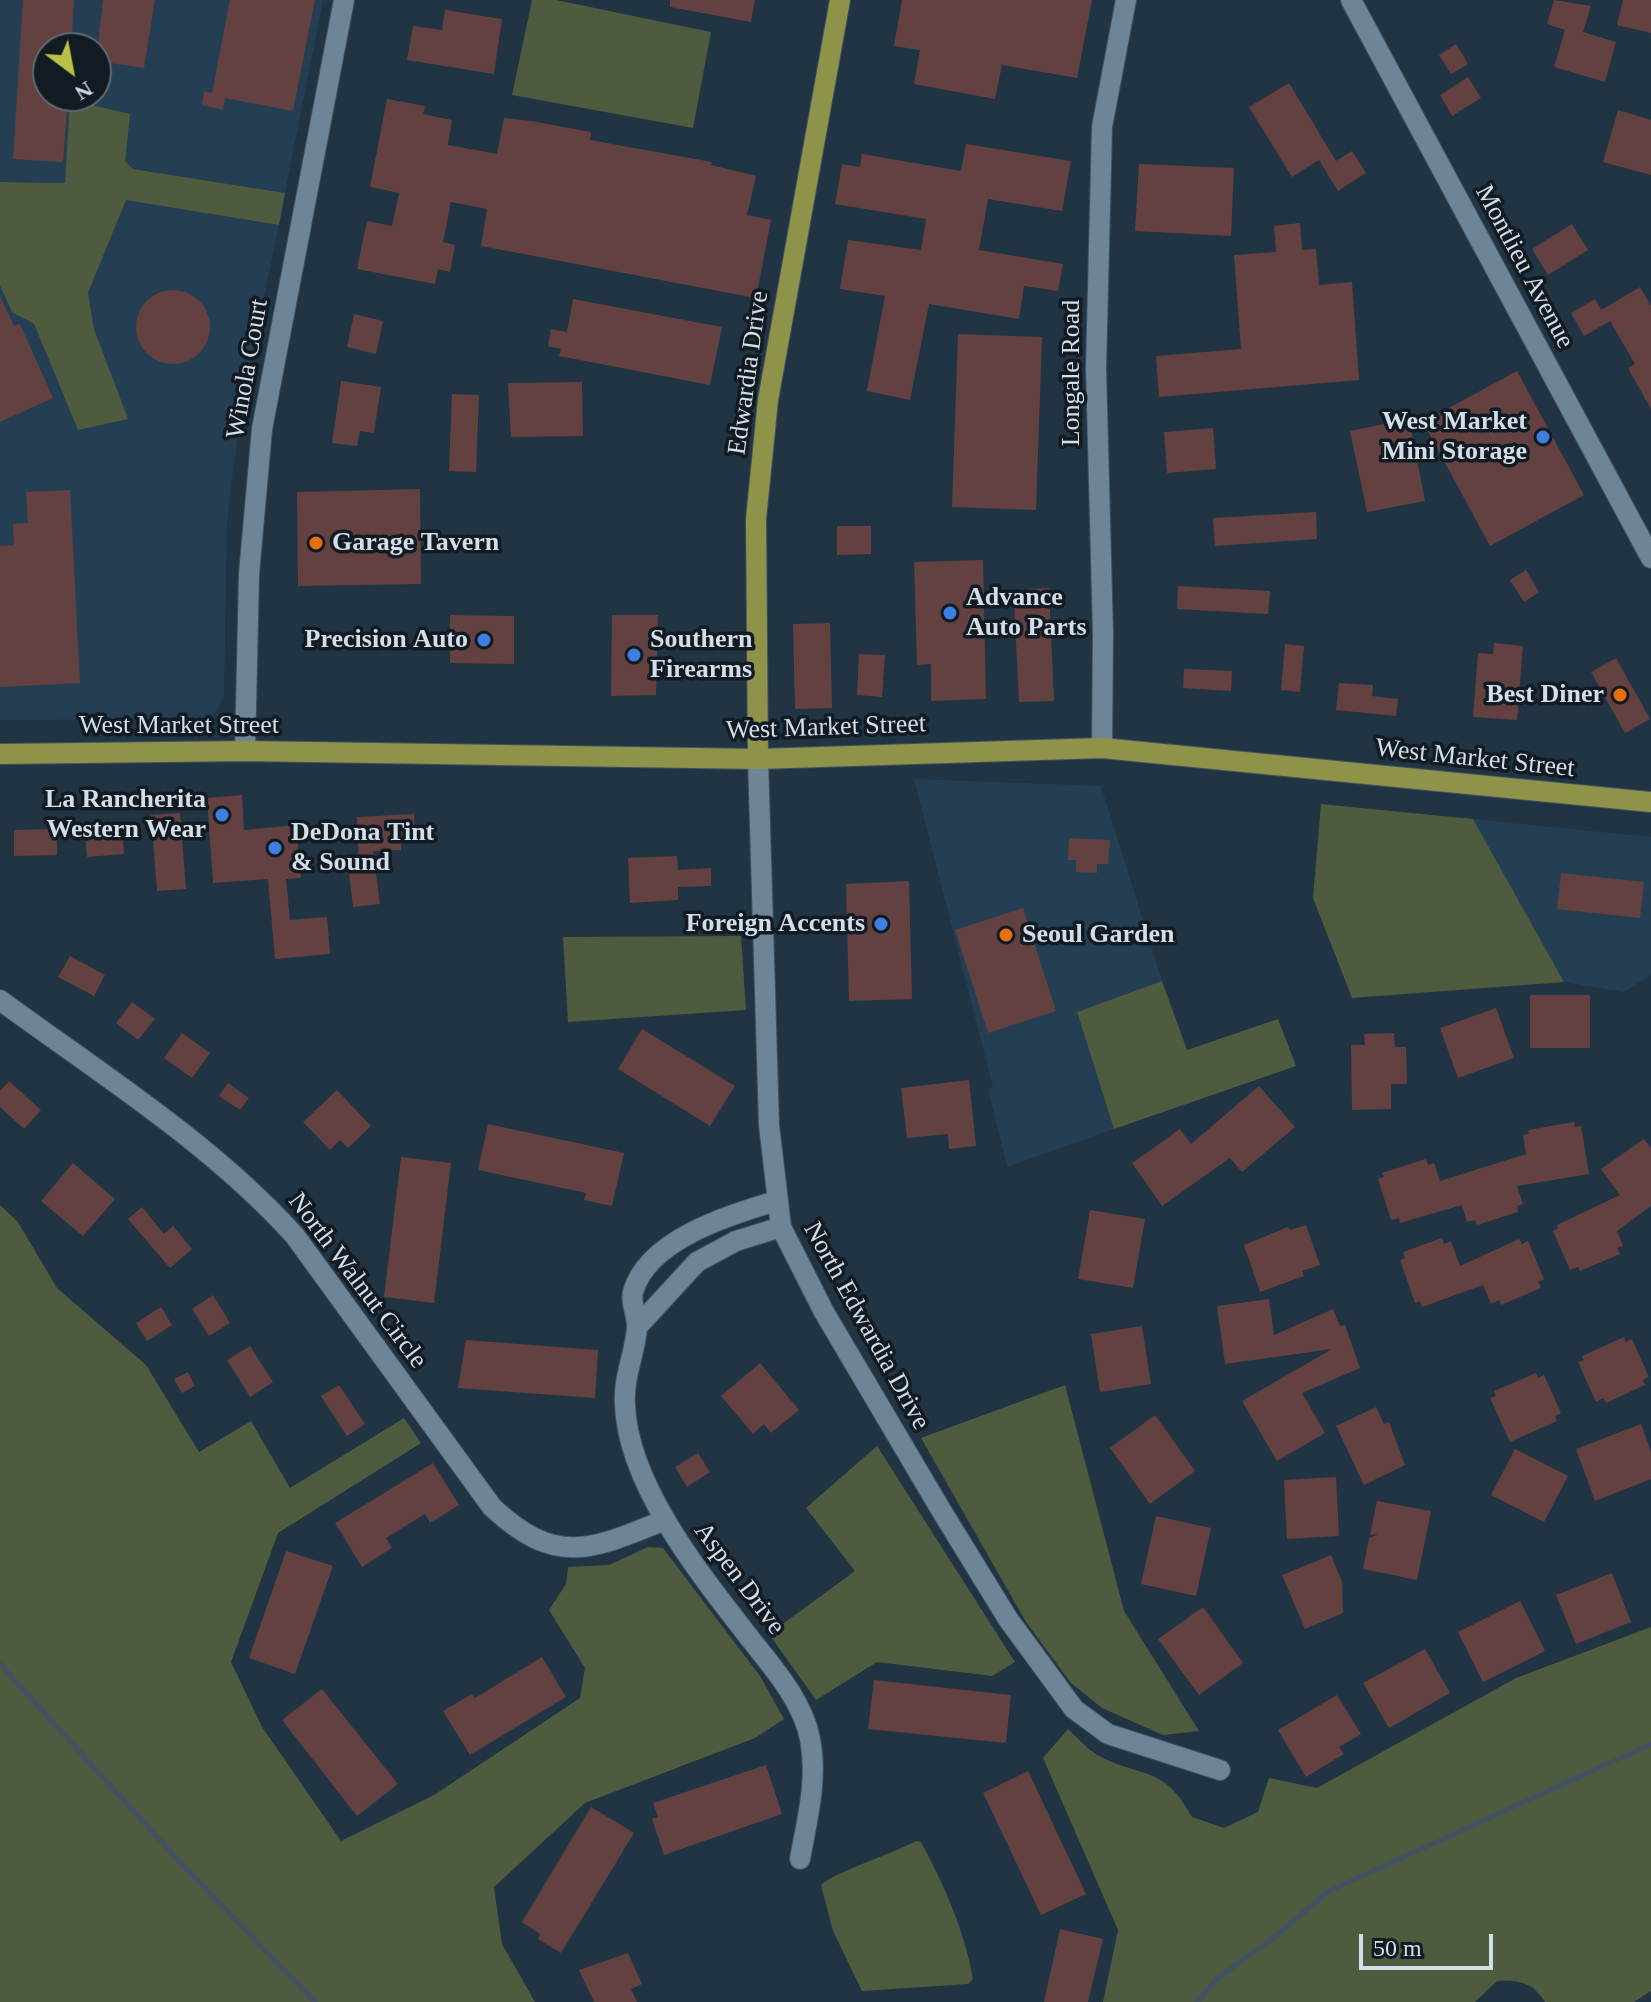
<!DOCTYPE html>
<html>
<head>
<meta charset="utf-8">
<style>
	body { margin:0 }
	#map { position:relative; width:1651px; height:2002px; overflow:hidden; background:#203444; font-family:"Times New Roman",serif }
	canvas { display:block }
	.north { position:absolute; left:32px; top:32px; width:80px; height:80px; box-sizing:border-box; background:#121b22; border:2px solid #5f6971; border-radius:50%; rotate:148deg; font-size:22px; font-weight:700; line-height:32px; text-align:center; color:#d2dee8 }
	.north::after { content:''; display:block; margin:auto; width:28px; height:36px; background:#b9c046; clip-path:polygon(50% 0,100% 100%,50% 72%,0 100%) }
	.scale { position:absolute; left:1359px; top:1934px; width:134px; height:36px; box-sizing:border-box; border:4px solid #d2dee8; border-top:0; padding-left:10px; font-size:24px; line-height:28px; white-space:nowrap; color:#d2dee8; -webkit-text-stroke:6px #121b22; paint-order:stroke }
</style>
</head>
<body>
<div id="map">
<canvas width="1651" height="2002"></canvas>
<div class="north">N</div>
<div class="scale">50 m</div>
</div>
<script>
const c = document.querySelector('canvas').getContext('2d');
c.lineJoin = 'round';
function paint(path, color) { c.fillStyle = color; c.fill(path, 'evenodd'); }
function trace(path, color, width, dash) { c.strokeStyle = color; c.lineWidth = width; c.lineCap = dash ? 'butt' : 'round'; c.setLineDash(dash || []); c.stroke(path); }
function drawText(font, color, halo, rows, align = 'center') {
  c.font = font + ' "Times New Roman",serif'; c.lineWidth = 7; c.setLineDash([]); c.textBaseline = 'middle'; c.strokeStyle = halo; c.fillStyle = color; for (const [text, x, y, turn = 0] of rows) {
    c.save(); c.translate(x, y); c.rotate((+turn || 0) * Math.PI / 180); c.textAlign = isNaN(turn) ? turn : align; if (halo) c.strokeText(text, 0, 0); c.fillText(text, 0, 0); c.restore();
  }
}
paint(new Path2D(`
	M0,0H323L285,193L133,169L71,101L65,183L0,182ZM48,48H96V96H48Z
	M126,199L279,225L242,401L227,519L224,696L215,714L204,719L0,720V286L12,312L34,324L78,430L127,419L94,329L88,293Z
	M914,779L1101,786L1162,981L1077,1012L1114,1129L1007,1167L988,1089L993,1087Z
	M1473,819L1651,837V975L1624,992L1564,982Z`), '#243f54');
paint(new Path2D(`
	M532,0H556L711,32L693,128L512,95Z
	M70,100L130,114L125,161L133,169L285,193L279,225L126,200L88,293L94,329L128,419L78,430L34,324L12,312L0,286V182L65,183Z
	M1321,804L1473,819L1564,982L1352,998L1313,898Z
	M741,936L746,1010L568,1022L563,937Z
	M1162,981L1187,1050L1278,1019L1296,1066L1114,1129L1077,1012Z
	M0,1205L18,1222L57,1288L146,1365L199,1452L251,1421L290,1488L404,1418L421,1443L278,1533L231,1662L262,1727L341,1841L434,1795L580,1698L585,1668L549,1610L566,1584L568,1567L609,1565L648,1547L663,1548L760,1676L784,1719L755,1738L585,1803L494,1887L502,1944L535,2002H0Z
	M1065,1385L1124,1611L1199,1731L1163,1735L1102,1708L1071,1683L1026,1622L921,1438Z
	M877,1446L1015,1662L992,1676L877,1662L816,1700L769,1634L855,1571L806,1508Z
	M1651,1627V1991L1634,2002H1545C1532,1982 1519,1980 1497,1981L1475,2002H1103L1118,1930L1043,1758L1068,1729C1077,1737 1086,1748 1096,1754C1141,1780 1162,1762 1192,1817L1224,1828L1258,1812L1269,1778L1317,1788L1516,1678Z
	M916,1841L921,1842C945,1887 964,1929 973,1979L968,1984L862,1991L833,1931L821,1885C832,1873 895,1853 916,1841Z`), '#4f5b3f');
trace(new Path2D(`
	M0,1664L178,1860L315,2002
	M1197,2002L1218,1978L1276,1936L1329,1891L1651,1744`), '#435264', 5);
paint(new Path2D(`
	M23,0H74L71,48H48V96H68L63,162L13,159Z
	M103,0H155L144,68L96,61Z
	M230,0H315L293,111L225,98L223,110L202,105L204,91L212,93Z
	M670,0H755L751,22L670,7Z
	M902,0H1092L1077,78L1002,65L995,99L914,84L920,50L894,46Z
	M1554,0L1591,6L1583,32L1616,42L1605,82L1554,67L1565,30L1547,24Z
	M1623,0H1651V33L1617,25Z
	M445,10L502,19L494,74L407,60L413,26L442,30Z
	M1456,44L1468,64L1451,74L1439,55Z
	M1468,77L1481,98L1452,116L1440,95Z
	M1289,83L1336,161L1352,151L1366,173L1338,191L1319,160L1292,177L1249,107Z
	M387,99L425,106L423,114L452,120L448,145L497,154L504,118L531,121L591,132L590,140L712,162L711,165L756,176L747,215L771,220L756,298L481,246L487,209L451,202L443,242L455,245L450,272L438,269L435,284L357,269L367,221L392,226L399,193L370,187Z
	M1618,110L1651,120V175L1603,162Z
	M966,144L1071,161L1062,211L988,199L979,250L1063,264L1058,291L1024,286L1019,319L929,304L910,400L867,391L885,296L840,289L848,240L921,250L926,219L835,204L842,164L860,167L862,154L961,171Z
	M1139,164L1234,168L1231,236L1135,231Z
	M1300,223L1302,250L1316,249L1319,285L1352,282L1359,380L1159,397L1156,356L1241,349L1234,255L1276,252L1274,226Z
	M1572,224L1588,250L1548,275L1532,249Z
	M1640,287L1651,306V409L1628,368L1635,364L1610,321L1584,336L1571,313L1595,299L1601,310Z
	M136 327a37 37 0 1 1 74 0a37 37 0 1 1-74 0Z
	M0,296L14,326L20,324L53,398L0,422Z
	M573,299L722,327L710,385L559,356L561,349L548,346L551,329L567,332Z
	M354,314L383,321L376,354L347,347Z
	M958,334L1042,337L1036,510L952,507Z
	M1517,371L1584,495L1490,546L1423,422Z
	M341,381L381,387L374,433L360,431L357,446L332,443Z
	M582,382L583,436L511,437L508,383Z
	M452,394L479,395L476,472L449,471Z
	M1409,419L1425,501L1367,512L1350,431Z
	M1213,428L1216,469L1167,473L1164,432Z
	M420,489L421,584L298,586L297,492Z
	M70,490L80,683L0,687V546L14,545L13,524L28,523L26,492Z
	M1316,512L1317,539L1215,546L1213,518Z
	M837,526H871V554L837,555Z
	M983,560L986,699L931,701V664L917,665L914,562Z
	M1526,570L1539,592L1524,602L1510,580Z
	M1178,586L1270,591L1268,614L1177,609Z
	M1049,588L1054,701L1019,702L1014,601L1028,600L1027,589Z
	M450,615L514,616V664L450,663Z
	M612,615H658L656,695L611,696Z
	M830,623L832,708L795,709L793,624Z
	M1494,643L1523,646L1517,720L1473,717L1478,653L1493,654Z
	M1285,644L1304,646L1300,692L1281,690Z
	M859,654L885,655L882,697L857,695Z
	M1616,658L1650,719L1625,733L1591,672Z
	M1184,669L1232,671L1231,691L1183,688Z
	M1339,683L1373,685L1372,696L1398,699L1396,716L1336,710Z
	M242,795L244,830L296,825L301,878L286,879L290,920L327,917L330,954L275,959L268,879L213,883L207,798Z
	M180,813L186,889L157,891L151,815Z
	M414,814L415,841H401V850L373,851L380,904L353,907L349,874L359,872L357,817Z
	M122,827L124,854L87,857L85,831Z
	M57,829V855L14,856V830Z
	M1069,838L1110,840L1108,864H1097V873L1076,872V860H1068Z
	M677,856L678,870L711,868V886L678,887V900L630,903L628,858Z
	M1561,873L1644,882L1640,918L1557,909Z
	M909,881L912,999L849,1001L846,884Z
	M1023,908L1056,1011L988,1033L955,930Z
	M70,956L105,975L94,996L58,977Z
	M1530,995H1590V1048H1530Z
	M132,1002L155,1019L138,1040L116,1023Z
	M1496,1008L1514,1058L1458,1078L1440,1028Z
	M642,1029L735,1086L710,1126L618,1069Z
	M182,1033L210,1053L192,1078L164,1058Z
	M1394,1033L1395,1047H1406L1407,1084H1391V1109L1352,1110L1351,1045H1365L1364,1034Z
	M969,1080L976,1146L949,1149L948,1134L907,1138L901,1088Z
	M9,1081L41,1110L24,1129L0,1107V1091Z
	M228,1083L249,1098L240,1110L219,1096Z
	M1259,1086L1295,1127L1242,1172L1230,1158L1162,1206L1132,1163L1180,1129L1191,1144Z
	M337,1090L371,1126L348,1148L340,1140L330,1150L303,1122Z
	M1574,1122L1575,1127L1581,1126L1589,1174L1517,1186L1523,1204L1517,1206L1518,1212L1477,1225L1475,1220L1467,1222L1462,1205L1400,1223L1399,1218L1391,1220L1378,1179L1384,1177L1382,1173L1426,1159L1428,1165L1434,1163L1440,1181L1526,1154L1523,1135L1529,1134L1528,1130Z
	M488,1124L624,1153L612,1206L584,1200L586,1193L478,1170Z
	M1644,1139L1651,1148V1206L1617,1231L1623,1246L1617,1248L1620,1254L1580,1271L1578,1267L1570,1270L1553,1231L1558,1228L1557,1225L1620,1195L1601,1169Z
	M401,1157L451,1163L434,1303L384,1297Z
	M73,1163L115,1199L83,1236L41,1201Z
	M142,1207L164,1234L173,1226L192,1249L170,1268L128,1219Z
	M1090,1210L1145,1219L1133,1288L1078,1279Z
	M1306,1225L1320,1265L1302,1271L1304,1276L1260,1292L1244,1245L1288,1227L1290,1230Z
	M1442,1238L1444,1244L1451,1241L1460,1266L1519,1239L1522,1244L1528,1241L1544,1279L1538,1282L1541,1288L1501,1305L1499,1300L1491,1304L1483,1285L1422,1307L1420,1301L1415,1303L1400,1260L1405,1258L1403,1252Z
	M213,1295L230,1323L209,1336L192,1309Z
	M1269,1299L1274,1335L1333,1309L1340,1326L1345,1325L1360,1368L1302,1393L1325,1433L1277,1461L1242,1401L1332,1349L1225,1364L1217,1306Z
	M161,1307L172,1325L147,1341L136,1323Z
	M1142,1326L1151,1384L1100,1392L1091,1334Z
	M1624,1337L1626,1342L1632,1339L1649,1377L1643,1380L1645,1385L1606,1403L1603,1398L1596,1402L1578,1362L1584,1360L1582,1356Z
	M466,1340L598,1350L595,1398L458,1388Z
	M250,1346L273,1382L250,1397L227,1360Z
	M760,1363L799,1410L771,1433L764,1424L753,1434L721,1396Z
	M188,1372L195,1386L182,1393L174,1379Z
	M1536,1373L1538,1378L1544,1375L1561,1413L1555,1416L1557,1421L1510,1442L1490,1398L1496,1396L1494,1391Z
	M339,1385L365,1424L347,1436L321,1396Z
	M1376,1407L1384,1424L1389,1422L1405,1465L1364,1485L1336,1426Z
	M1155,1415L1195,1471L1150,1504L1110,1448Z
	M1641,1424L1651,1452V1479L1595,1501L1576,1449Z
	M1515,1449L1568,1476L1544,1522L1491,1495Z
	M698,1453L710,1472L687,1487L675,1467Z
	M433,1463L459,1505L430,1523L425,1514L386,1538L392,1548L362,1567L335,1523Z
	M1336,1477L1339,1536L1287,1539L1284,1480Z
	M1377,1501L1431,1511L1417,1580L1363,1569L1369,1538L1379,1534L1370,1535Z
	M1156,1516L1211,1528L1196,1596L1141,1584Z
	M286,1551L333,1566L295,1674L249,1658Z
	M1331,1555L1342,1582L1343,1613L1305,1629L1282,1575Z
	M1612,1573L1631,1622L1576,1644L1556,1595Z
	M1520,1601L1545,1651L1483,1682L1458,1632Z
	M1203,1607L1243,1663L1199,1695L1158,1639Z
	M1425,1649L1450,1693L1389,1728L1363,1683Z
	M542,1657L566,1697L470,1755L443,1711L472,1694L475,1698Z
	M874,1680L1011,1695L1006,1743L868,1729Z
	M322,1689L398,1784L357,1816L282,1720Z
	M1337,1695L1361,1734L1339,1747L1344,1754L1306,1777L1278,1730Z
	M766,1765L782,1814L664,1855L652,1819L658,1817L653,1803Z
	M1028,1771L1086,1894L1041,1915L983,1793Z
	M591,1807L634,1833L561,1953L538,1939L540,1934L522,1922Z
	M1060,1929L1103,1939L1088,2002H1044Z
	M628,1953L642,1984L631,1989L637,2002H594L579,1970Z`), '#634140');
const minor = new Path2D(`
	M1351,0L1651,558
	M1102,748L1103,634L1096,368L1102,127L1126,0
	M245,751L249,574L262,429L344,0
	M758,759L769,1125L781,1227L824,1312L941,1510L1008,1619L1074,1709L1108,1734L1220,1770
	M0,1000C101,1074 211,1143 295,1236L492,1507C556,1567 591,1550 665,1520
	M776,1201C730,1215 648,1239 633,1292C630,1303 638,1316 637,1328C635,1354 623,1377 625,1405C628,1487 704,1579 752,1641C775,1670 803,1702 810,1739C818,1779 807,1820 800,1859
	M638,1326L697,1262L736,1241L781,1227`);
const major = new Path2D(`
	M0,754L245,751L758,759L1102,748L1651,802
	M758,759L756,519L768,400L840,0`);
trace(minor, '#40525f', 22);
trace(major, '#40525f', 22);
trace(minor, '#6d8597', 20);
trace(major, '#8f934a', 20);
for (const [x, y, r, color] of [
	[1543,437,8,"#3f7fe0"],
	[316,543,8,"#e8710a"],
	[950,613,8,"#3f7fe0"],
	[484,640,8,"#3f7fe0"],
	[634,655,8,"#3f7fe0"],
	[1620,695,8,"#e8710a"],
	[222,815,8,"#3f7fe0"],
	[275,848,8,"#3f7fe0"],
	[881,924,8,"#3f7fe0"],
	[1006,935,8,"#e8710a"]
]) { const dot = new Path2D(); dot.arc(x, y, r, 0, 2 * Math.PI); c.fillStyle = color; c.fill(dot); trace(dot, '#121b22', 3); }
drawText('26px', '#d2dee8', '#121b22', [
	["Montlieu Avenue",1524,267,62],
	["Winola Court",248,369,-80],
	["Edwardia Drive",749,373,-82],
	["Longale Road",1072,373,-90],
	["West Market Street",179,726],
	["West Market Street",826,728,-2],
	["West Market Street",1475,759,6],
	["North Walnut Circle",357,1281,53],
	["North Edwardia Drive",866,1326,61],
	["Aspen Drive",739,1579,53]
]);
drawText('bold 26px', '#d2dee8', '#121b22', [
	["West Market",1527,422],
	["Mini Storage",1527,452],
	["Garage Tavern",332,543,"left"],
	["Advance",966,598,"left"],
	["Auto Parts",966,628,"left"],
	["Precision Auto",468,640],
	["Southern",650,640,"left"],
	["Firearms",650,670,"left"],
	["Best Diner",1604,695],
	["La Rancherita",206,800],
	["Western Wear",206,830],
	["DeDona Tint",291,833,"left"],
	["& Sound",291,863,"left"],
	["Foreign Accents",865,924],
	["Seoul Garden",1022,935,"left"]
], 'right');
</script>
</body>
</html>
